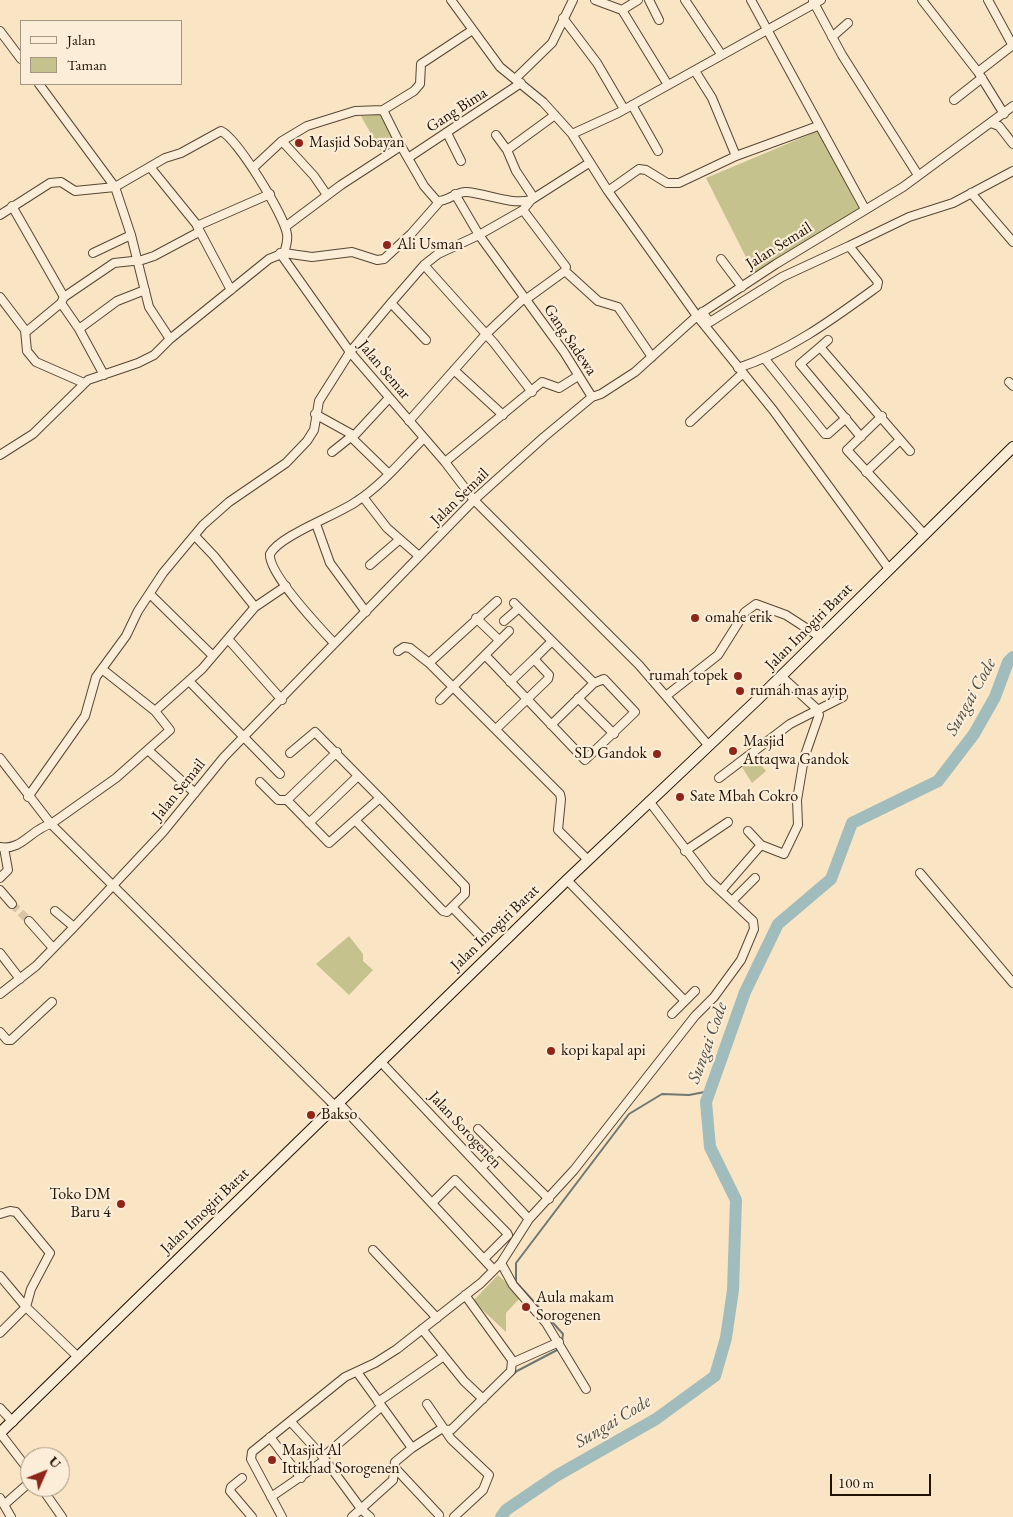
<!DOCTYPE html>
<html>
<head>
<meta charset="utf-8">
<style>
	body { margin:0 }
	#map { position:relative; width:1013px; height:1517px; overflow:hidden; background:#f9e4c3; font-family:"EB Garamond",serif }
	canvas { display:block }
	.legend { position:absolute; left:20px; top:20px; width:162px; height:65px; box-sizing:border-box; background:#fbedd8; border:1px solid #a39683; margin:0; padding:6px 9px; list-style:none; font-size:15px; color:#201304 }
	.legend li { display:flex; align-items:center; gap:10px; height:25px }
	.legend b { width:25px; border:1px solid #a39683 }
	.north { position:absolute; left:20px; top:1447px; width:50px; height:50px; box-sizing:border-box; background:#fbedd8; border:1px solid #a39683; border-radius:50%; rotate:46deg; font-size:14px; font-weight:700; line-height:20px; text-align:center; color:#201304 }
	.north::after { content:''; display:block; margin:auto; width:18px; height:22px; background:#8f2418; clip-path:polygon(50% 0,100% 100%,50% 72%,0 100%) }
	.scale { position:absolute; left:830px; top:1474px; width:101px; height:22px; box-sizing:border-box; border:2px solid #201304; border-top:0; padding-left:6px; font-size:15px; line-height:18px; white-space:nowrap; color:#201304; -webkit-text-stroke:4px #fbedd8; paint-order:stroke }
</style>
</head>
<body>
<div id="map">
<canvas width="1013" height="1517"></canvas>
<ul class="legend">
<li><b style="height:6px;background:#fbedd8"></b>Jalan</li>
<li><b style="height:14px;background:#c5c28e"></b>Taman</li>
</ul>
<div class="north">U</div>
<div class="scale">100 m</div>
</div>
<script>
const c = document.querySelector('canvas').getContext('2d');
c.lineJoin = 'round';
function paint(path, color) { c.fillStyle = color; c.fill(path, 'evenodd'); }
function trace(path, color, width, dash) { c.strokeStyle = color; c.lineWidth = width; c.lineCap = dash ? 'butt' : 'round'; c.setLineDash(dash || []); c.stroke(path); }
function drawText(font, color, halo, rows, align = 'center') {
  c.font = font + ' "EB Garamond",serif'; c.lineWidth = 4.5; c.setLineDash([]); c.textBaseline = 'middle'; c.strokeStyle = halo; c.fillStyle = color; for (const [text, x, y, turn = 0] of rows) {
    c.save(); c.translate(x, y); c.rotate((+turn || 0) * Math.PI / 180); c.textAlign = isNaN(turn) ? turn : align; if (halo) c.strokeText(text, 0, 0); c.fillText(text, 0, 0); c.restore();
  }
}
paint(new Path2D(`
	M383,114L399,145L384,157L361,116Z
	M818,131L859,209L754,273L706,178Z
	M755,757L766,771L752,783L742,767Z
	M349,936L363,954V961L373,970L349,995L316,964Z
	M498,1275L521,1297L506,1313V1332L473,1301Z`), '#c5c28e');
trace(new Path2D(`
	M562,1341L563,1334L516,1282V1263L629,1114L662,1094L689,1095L710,1091
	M511,1376L517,1371L559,1349`), '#6d7873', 2);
trace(new Path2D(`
	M501,1517L506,1510L556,1476L656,1419L715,1376L726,1338L733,1290L736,1200L710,1147L706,1102L745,992L778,924L831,879L852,823L938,781L974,734L995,697L1008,662L1013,657`), '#a1bcbd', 12);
trace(new Path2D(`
	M12,904L29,921`), '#d8c5a6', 8, [8, 4]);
const minor = new Path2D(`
	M451,0L500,67L543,102L572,134L608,191L697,316L773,410L889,569
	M595,0L622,10L638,0
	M649,0L659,20
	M685,0L721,54
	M751,0L865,209
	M922,0L978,72L1004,114
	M988,0L1013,46
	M813,1L842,55L918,175
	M622,10L668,85
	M563,18L597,63L624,109
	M0,31L21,59
	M832,37L848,23
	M695,71L712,98L736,156
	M978,72L1013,45
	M515,79L552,43L573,0
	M39,84L115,187L131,235L149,307L170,339
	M954,100L982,78
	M632,105L658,151
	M383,110L401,146
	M991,123L999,126L1013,144
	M447,133L461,161
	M572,134L618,113L821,0
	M496,135L507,150
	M282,141L314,176L327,195
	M408,158L521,83
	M150,167L197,225
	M253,168L282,141L307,126L355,111L383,110L414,91L420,84L421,64L471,31
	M608,191L639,169L646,170L667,183H679L736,156L818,126
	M971,193L1013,242
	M455,194L479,235L564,352L592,397
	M534,198L516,171L507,150L555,115
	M12,206L64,297
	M523,210L566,267L565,271L525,300
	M0,215L50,183L61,182L75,191L115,187L165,158L181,153L221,131C237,138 284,215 287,234C288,240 286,247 284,253L269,259L170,339L154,355L138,363L88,380L33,434L0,455
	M285,227L341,185L401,146L424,186L437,201C448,202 456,191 467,192C488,194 510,205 531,200
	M93,253L131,235
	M280,253L350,352L445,462L474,500L639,665L709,746
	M284,253L312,257L352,252L377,260L384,259L411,234L440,201
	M721,259L742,287
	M424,265L494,343L532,392
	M565,271L598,301L618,307L652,357
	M231,290L197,226L270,194
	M0,297L25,330L27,351L36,362L84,383
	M61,303L79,329L104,375
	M391,303L426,340
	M702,312L710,322L782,277L849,246
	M79,329L117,301L145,290
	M26,332L61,303L64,297L114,263L142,260L154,256L199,232
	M828,340L820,347L910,451
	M820,347L800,364L861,437
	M765,359L825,434H828L846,418
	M738,368C790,351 833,319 877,287L878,282L849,246L909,217L953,203L1013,171
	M454,370L503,415
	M1009,382L1013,386
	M315,414L353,435
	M882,416L847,450L924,534
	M409,421L486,334L524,298
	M690,422L743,373
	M332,452L352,436
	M445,462L542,382L559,388L578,376
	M866,472L900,440
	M388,473L352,438L389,398
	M363,497L387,528L419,556
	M316,524L330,563L366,612
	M195,536L214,556L255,607
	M370,565L399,540
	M150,594L213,656
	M476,618L499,640
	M504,621L519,608
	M228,639L282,700
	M334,643C320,628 268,573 270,554C280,535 338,515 357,501C382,485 403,459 424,438
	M398,651L404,647L410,648L429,663L560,794L561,799L558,830L588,860
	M485,655L585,760L635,712L604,679L594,683L514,603
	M534,659L551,642
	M429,663L497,601
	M102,669L155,711
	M189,681L280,774
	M666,696L718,655L745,612L756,604L786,615L820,637
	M578,698L614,734
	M440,700L509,631
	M551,725L594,683
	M496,729L548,679L549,675L534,659L510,682
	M148,750L195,793
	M337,752L287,800L329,843L380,798L465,886V894L447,912L443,911L356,821
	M290,753L315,732L380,798
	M0,758L51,824L334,1105
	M719,778L790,724L843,697
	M260,782L278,800H287
	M28,797L85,716L96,677L126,636L138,611L163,573L203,525L229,502L286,463L307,441L314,430L319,401L350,352L391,303L424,265L438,254L479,235L523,210L531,200L589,163
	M309,823L358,776
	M748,831L761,845L784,854L798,825L797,800L804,758L819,715L817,709L781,676
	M0,847C22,851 31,829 51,824L116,778L170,730L155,711L202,669L255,607L286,586
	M685,851L728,822
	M920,873L1013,983
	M0,878L8,870L4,848
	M567,880L685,1001
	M0,890L12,904
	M721,891L761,845
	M732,901L755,878
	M452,907L483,939
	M55,911L74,927
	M29,921L53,948
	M0,953L20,979
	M0,994L36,966L74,927L163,832L224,757L474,500L544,437L592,397L601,394L635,372L697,316L776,264L903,187L1013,106
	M672,1014L695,991
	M0,1032L7,1040H11L52,1002
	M380,1061L529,1219
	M338,1102L491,1267
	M478,1129L499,1150L481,1168
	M499,1150L549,1199
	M432,1203L455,1180L507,1233L508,1235L484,1259
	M0,1214L10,1211L16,1212L50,1253L31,1289L26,1307L0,1333
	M373,1250L437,1318
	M501,1263L513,1285L546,1323L586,1389
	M0,1276L26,1307L77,1356
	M422,1329L464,1381L483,1399
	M512,1363L559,1342
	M378,1402L444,1356
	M427,1404L451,1439L489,1475L483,1490L454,1517
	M0,1408L13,1422
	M291,1422L323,1457L362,1510L370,1517
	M0,1433L30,1472
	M270,1437L301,1478
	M412,1448L441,1429L451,1430L511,1371L512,1360L465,1295
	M323,1457L381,1407
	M396,1469L439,1515
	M242,1478L231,1487L230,1491L252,1517
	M41,1487L62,1517
	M271,1497L325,1460
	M0,1498L11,1517
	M5,1504L30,1482
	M282,1517L251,1459L252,1452L345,1377L375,1363L397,1349L481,1283L501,1263L529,1219L574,1170L695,1016L714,997L741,960L754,929L753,921L709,880L649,801
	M352,1517L393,1480L395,1462L412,1448L357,1372`);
const secondary = new Path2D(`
	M0,1433L567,880L758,699L1013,447`);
trace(minor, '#564734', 10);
trace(secondary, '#201304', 12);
trace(minor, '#fbedd8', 8);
trace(secondary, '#fbedd8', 10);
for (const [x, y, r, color] of [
	[299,143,5,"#8f2418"],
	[387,245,5,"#8f2418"],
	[695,618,5,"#8f2418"],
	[738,676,5,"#8f2418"],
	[740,691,5,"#8f2418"],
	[733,751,5,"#8f2418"],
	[657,754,5,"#8f2418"],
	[680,797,5,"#8f2418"],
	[551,1051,5,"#8f2418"],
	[311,1115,5,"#8f2418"],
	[121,1204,5,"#8f2418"],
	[526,1307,5,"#8f2418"],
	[272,1460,5,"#8f2418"]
]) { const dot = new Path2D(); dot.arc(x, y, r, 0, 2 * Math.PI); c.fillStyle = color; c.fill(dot); trace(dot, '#fbedd8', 2); }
drawText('16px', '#201304', '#fbedd8', [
	["Gang Bima",457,110,-33],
	["Jalan Semail",779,246,-32],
	["Gang Sadewa",570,340,56],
	["Jalan Semar",384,370,50],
	["Jalan Semail",460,497,-44],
	["Jalan Imogiri Barat",809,627,-45],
	["Jalan Semail",179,790,-51],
	["Jalan Imogiri Barat",495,928,-44],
	["Jalan Sorogenen",465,1130,47],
	["Jalan Imogiri Barat",205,1211,-44]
]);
drawText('16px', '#201304', '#fbedd8', [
	["Masjid Sobayan",309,143],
	["Ali Usman",397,245],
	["omahe erik",705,618],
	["rumah topek",728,676,"right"],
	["rumah mas ayip",750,691],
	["Masjid",743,742],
	["Attaqwa Gandok",743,760],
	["SD Gandok",647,754,"right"],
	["Sate Mbah Cokro",690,797],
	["kopi kapal api",561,1051],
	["Bakso",321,1115],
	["Toko DM",111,1195,"right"],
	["Baru 4",111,1213,"right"],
	["Aula makam",536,1298],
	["Sorogenen",536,1316],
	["Masjid Al",282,1451],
	["Ittikhad Sorogenen",282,1469]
], 'left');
drawText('italic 18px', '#4d4e45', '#fbedd8', [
	["Sungai Code",971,697,-61],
	["Sungai Code",708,1043,-70],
	["Sungai Code",613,1422,-31]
]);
</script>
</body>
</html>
